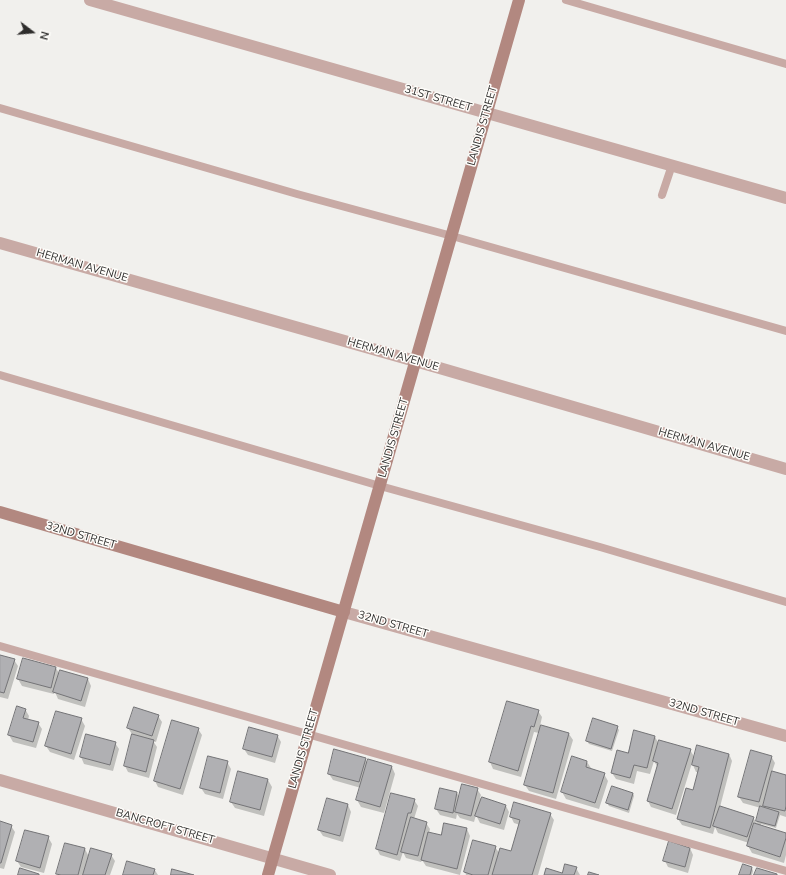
<!DOCTYPE html>
<html>
<head>
<meta charset="utf-8">
<style>
	body { margin:0 }
	#map { position:relative; width:786px; height:875px; overflow:hidden; background:#f1f0ed; font-family:"Nunito Sans",sans-serif }
	canvas { display:block }
	.north { position:absolute; left:12px; top:12px; width:40px; height:40px; -webkit-text-stroke:3px #fefdfa; paint-order:stroke; rotate:106deg; font-size:11px; font-weight:700; line-height:16px; text-align:center; color:#2e2d2c }
	.north::after { content:''; display:block; margin:auto; width:14px; height:18px; background:#2e2d2c; clip-path:polygon(50% 0,100% 100%,50% 72%,0 100%) }
</style>
</head>
<body>
<div id="map">
<canvas width="786" height="875"></canvas>
<div class="north">N</div>
</div>
<script>
const c = document.querySelector('canvas').getContext('2d');
c.lineJoin = 'round';
function paint(path, color) { c.fillStyle = color; c.fill(path, 'evenodd'); }
function trace(path, color, width, dash) { c.strokeStyle = color; c.lineWidth = width; c.lineCap = dash ? 'butt' : 'round'; c.setLineDash(dash || []); c.stroke(path); }
function drawText(font, color, halo, rows, align = 'center') {
  c.font = font + ' "Nunito Sans",sans-serif'; c.lineWidth = 3; c.setLineDash([]); c.textBaseline = 'middle'; c.strokeStyle = halo; c.fillStyle = color; for (const [text, x, y, turn = 0] of rows) {
    c.save(); c.translate(x, y); c.rotate((+turn || 0) * Math.PI / 180); c.textAlign = isNaN(turn) ? turn : align; if (halo) c.strokeText(text, 0, 0); c.fillText(text, 0, 0); c.restore();
  }
}
paint(new Path2D(`
	M0,656L14,660L18,666L8,699L0,697Z
	M24,659L56,668L60,675L61,671L88,679L91,686L85,707L58,699L55,692L54,694L22,686L18,679Z
	M25,709L29,716L28,720L38,723L42,729L36,748L13,742L9,735Z
	M538,711L542,717L540,726L569,734L573,740L556,799L529,791L525,785L539,733L534,732L521,777L493,769L490,762Z
	M158,716L162,722L156,742L153,741L157,747L149,778L128,772L125,766L132,734L128,728Z
	M81,719L85,726L74,760L50,752L46,746Z
	M617,727L619,730L612,751L589,744L587,741Z
	M198,729L202,735L183,795L158,787L155,781Z
	M635,732L655,737L659,744L690,750L695,758L729,754L732,761L720,807L753,818L757,823L761,808L743,803L739,797L771,756L775,763L772,772L786,776V817L780,815L776,828L761,824V826L786,834V855L784,863L752,853L748,846L749,843L718,833L715,827L713,834L682,825L678,819L694,791L699,772H696L692,763L676,815L651,807L648,801L658,768L654,761L650,774L637,771L634,784L616,779L612,773L628,754Z
	M86,735L115,743L119,749L113,771L84,764L81,757Z
	M277,735L281,742L275,763L248,755L244,749Z
	M365,759L368,763L392,767L395,774L384,813L361,807L357,800L361,788L333,780L329,774Z
	M227,762L231,769L223,799L205,794L201,788Z
	M587,762L591,768L590,770L604,774L608,781L599,809L566,799L562,792Z
	M239,772L268,780L272,787L264,816L235,808L231,802Z
	M477,789L481,795L480,798L506,806L509,812L504,830L480,823L476,815L474,822L460,818L457,814L456,819L440,815L436,809L441,790L457,793L460,798Z
	M633,793L634,796L629,813L609,806L607,803Z
	M414,800L418,806L414,819L426,823L430,829L429,833L442,836L467,829L470,836L460,875L426,866L422,860L421,862L406,858L403,852L400,861L380,855L377,849Z
	M348,805L351,812L343,842L323,836L319,830Z
	M550,814L554,820L538,875H466L465,872L495,847L500,854L512,853L520,825L514,823L511,817Z
	M0,822L11,826L15,832L4,869L0,868Z
	M48,837L52,844L44,873L21,867L17,861Z
	M690,848L693,855L688,873L668,867L665,861Z
	M85,849L89,857L111,855L115,861L110,875H58L57,874Z
	M576,868L580,875H545L563,874Z
	M752,868L753,871L752,875H740Z
	M154,869L158,875H125Z`), '#0003');
const building = new Path2D(`
	M0,655L15,659L4,693L0,692Z
	M23,658L56,667L51,688L17,679Z
	M60,670L88,678L81,701L53,692Z
	M507,701L539,710L534,727L531,726L518,771L489,762Z
	M17,706L26,709L23,718L39,722L33,742L8,735Z
	M134,707L159,715L152,736L127,728Z
	M56,711L82,718L71,754L45,746Z
	M593,718L618,726L611,749L586,741Z
	M172,720L199,728L180,789L154,781Z
	M541,725L569,733L553,793L524,785Z
	M249,727L278,735L272,757L243,749Z
	M634,730L655,736L647,768L634,765L630,778L611,773L617,750L628,753Z
	M86,734L116,742L110,765L80,757Z
	M132,734L154,740L146,772L124,766Z
	M659,740L691,749L672,809L647,801L658,763L653,761Z
	M697,745L729,754L710,828L677,819L686,788L693,790L699,767L692,765Z
	M334,749L366,758L359,782L328,774Z
	M751,750L772,756L759,802L738,797Z
	M208,756L228,761L220,793L200,788Z
	M572,756L587,761L586,767L605,773L595,803L561,792Z
	M368,759L392,766L380,807L356,800Z
	M238,771L268,779L260,810L230,802Z
	M772,771L786,775V806L785,811L763,806Z
	M462,784L478,788L471,816L455,812Z
	M612,786L633,793L628,810L606,803Z
	M440,788L457,792L453,813L435,809Z
	M391,793L415,799L411,813H408L397,855L376,849Z
	M482,797L506,805L500,824L475,816Z
	M327,798L348,804L340,836L318,830Z
	M514,802L551,813L532,875H492L500,848L511,851L520,820L510,817Z
	M720,806L754,817L747,837L713,826Z
	M760,806L779,812L775,826L756,821Z
	M411,817L427,822L418,856L401,852Z
	M0,821L12,825L1,863H0Z
	M444,823L467,828L457,869L421,860L428,832L441,835Z
	M754,823L786,833V838L780,857L747,846Z
	M25,830L49,836L40,868L16,861Z
	M473,840L496,846L488,875H473L464,872Z
	M669,841L690,848L685,867L663,861Z
	M65,843L85,848L78,875H61L56,874Z
	M91,848L112,854L105,875H83Z
	M127,861L155,869L153,875H123Z
	M565,864L577,867L574,875H544L546,868L562,873Z
	M743,864L752,867L750,875H739Z
	M20,868L39,874V875H18Z
	M757,868L777,874V875H754Z
	M172,869L194,875H171Z
	M589,872L599,875H588Z`);
paint(building, '#b0b0b3');
trace(building, '#737376', 1);
trace(new Path2D(`
	M566,0L786,64
	M0,108L297,194L452,236L786,331
	M662,195L672,165
	M0,375L380,486L600,547L786,602
	M0,646L786,871`), '#c8aaa5', 8);
trace(new Path2D(`
	M90,0L786,198
	M0,243L436,367L786,469
	M344,612L786,736
	M0,780L330,875`), '#c8aaa5', 12);
trace(new Path2D(`
	M0,512L344,612
	M268,875L519,0`), '#b28880', 12);
drawText('11px', '#2e2d2c', '#fefdfa', [
	["31ST STREET",438,99,16],
	["LANDIS STREET",483,126,-74],
	["HERMAN AVENUE",82,266,16],
	["HERMAN AVENUE",393,355,16],
	["LANDIS STREET",394,438,-74],
	["HERMAN AVENUE",704,445,16],
	["32ND STREET",81,536,16],
	["32ND STREET",393,625,16],
	["32ND STREET",704,713,16],
	["LANDIS STREET",304,749,-74],
	["BANCROFT STREET",165,827,16]
]);
</script>
</body>
</html>
